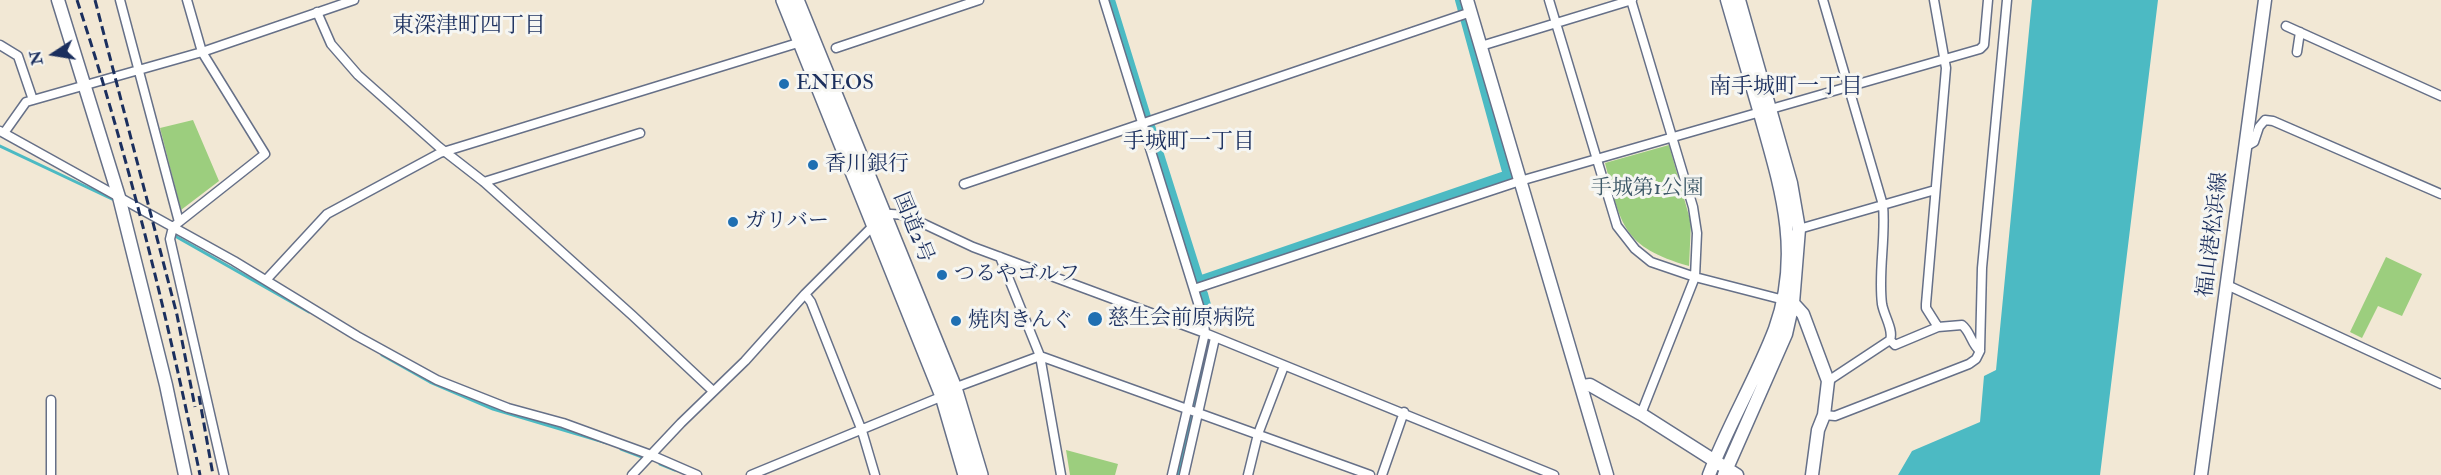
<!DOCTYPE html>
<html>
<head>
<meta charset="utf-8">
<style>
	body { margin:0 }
	#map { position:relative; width:2441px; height:475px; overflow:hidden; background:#f2e8d5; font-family:"IM FELL Double Pica",serif }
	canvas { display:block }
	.north { position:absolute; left:24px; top:24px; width:60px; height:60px; -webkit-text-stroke:4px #f6f6f2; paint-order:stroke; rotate:258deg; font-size:16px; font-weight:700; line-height:24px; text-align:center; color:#1b2f5e }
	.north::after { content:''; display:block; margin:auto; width:21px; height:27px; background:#1b2f5e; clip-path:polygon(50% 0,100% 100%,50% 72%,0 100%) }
</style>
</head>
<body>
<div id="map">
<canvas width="2441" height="475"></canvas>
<div class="north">N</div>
</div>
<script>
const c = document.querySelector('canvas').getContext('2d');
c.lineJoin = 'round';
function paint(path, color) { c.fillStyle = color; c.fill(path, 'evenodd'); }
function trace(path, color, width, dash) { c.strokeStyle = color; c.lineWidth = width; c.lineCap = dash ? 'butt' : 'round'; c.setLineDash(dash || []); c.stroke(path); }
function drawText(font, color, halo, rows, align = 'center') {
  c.font = font + ' "IM FELL Double Pica","Noto Serif JP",serif'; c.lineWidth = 6; c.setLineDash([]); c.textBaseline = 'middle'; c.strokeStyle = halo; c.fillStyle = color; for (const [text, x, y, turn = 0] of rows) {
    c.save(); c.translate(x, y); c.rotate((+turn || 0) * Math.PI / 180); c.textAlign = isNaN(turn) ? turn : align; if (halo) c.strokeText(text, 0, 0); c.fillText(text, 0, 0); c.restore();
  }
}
paint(new Path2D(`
	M193,120L219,181L181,210L160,128Z
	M1669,145L1691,223L1689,266C1623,247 1621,226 1605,163Z
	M2386,257L2422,274L2402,316L2378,306L2362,338L2350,332Z
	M1066,450L1118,464L1115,475H1070Z`), '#9cce7e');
paint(new Path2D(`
	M2032,0H2158L2100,475H1898L1912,451L1980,422L1984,376L1996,370Z`), '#4cbac3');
trace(new Path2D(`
	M0,146L112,199
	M175,236L309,312
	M382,355L430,382L493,409L607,443
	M621,449L642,457
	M660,464L675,470`), '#4cbac3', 3);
trace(new Path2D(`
	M1110,0L1147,120
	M1150,126L1199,281L1508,175L1460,0
	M1203,294L1210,320
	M1178,475L1207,341`), '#4cbac3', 10);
const street = new Path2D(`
	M120,0L179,222L173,227L170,239L224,475
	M1104,0L1204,322L1205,333L1172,475
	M1549,0L1617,226L1635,249L1651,262L1695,277L1788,301
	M1631,0L1693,207L1697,233L1695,277L1641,414
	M1823,0L1883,205C1886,238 1878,272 1882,304C1884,316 1894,330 1890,340
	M1934,0L1946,68L1926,304V308L1938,327
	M317,12L331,44L358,75L439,147L484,182L633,316L713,391
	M2286,26L2441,96
	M0,45L18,56L33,100
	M1481,46L1632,0
	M836,48L979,0
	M2297,52L2300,32
	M0,131L234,261L357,336L437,380L508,408L563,423L651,455L697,475
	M4,133L26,102L202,52L354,0
	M2245,147L2254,142L2259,127L2265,120L2273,121L2441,194
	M484,182L640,133
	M964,184L1471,12
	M179,222L265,154L202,52L187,0
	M1799,229L1935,190
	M1000,257L1040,356L1061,475
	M266,280L327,214L440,153L801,42
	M2227,285L2441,384
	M1194,289L1520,181L1980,49L1984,45L1988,0
	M805,294L811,302L862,431L875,475
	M1828,381L1890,340L1895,345L1938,327L1962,325C1971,332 1971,344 1980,351
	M954,388L1040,356L1370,475
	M51,400V475
	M1824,415L1835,416L1969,364L1976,359L1980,351L1982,268L2007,0
	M632,475L681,423L745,361L805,294L884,215L891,214L905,215L973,247L1205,333L1554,475
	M751,475L943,396
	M1184,475L1215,338
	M1248,475L1258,434L1284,366
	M1382,475L1404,412`);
const secondary = new Path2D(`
	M58,0L119,197L166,385L185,475
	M1467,0L1607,475
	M1793,303L1803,314L1828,381L1824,415L1818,430L1812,475
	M1582,386L1590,385L1641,414L1737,475
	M1709,475C1728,425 1756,379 1775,329C1803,251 1780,185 1759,110C1748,73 1738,37 1727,0
	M1724,475L1786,334L1793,303L1799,229L1791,183L1739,0
	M2201,475L2265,0`);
const highway = new Path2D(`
	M784,0L943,396L966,475
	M796,0L954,388L980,475`);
trace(street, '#667088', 11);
trace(secondary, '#667088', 15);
trace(highway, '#667088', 18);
trace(street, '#fff', 8);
trace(secondary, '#fff', 12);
trace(highway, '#fff', 15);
trace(new Path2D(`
	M77,0C128,155 167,315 200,475
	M95,0L177,315L195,407
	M199,396L213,475`), '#1b2f5e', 3, [9, 4.5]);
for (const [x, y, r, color] of [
	[784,84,6,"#1f6fb2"],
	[813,165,6,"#1f6fb2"],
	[733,222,6,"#1f6fb2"],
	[942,275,6,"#1f6fb2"],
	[1095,319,8,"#1f6fb2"],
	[956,321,6,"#1f6fb2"]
]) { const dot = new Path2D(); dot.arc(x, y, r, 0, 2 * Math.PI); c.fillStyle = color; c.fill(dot); trace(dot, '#f6f6f2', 2); }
drawText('21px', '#1b2f5e', '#f6f6f2', [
	["ENEOS",796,84],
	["香川銀行",825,165],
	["ガリバー",745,222],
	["つるやゴルフ",954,275],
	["慈生会前原病院",1108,319],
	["焼肉きんぐ",968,321]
], 'left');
drawText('21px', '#3b5766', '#f6f6f2', [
	["手城第1公園",1647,189]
]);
drawText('21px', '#1b2f5e', '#f6f6f2', [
	["国道2号",912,228,68],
	["福山港松浜線",2214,235,-83]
]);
drawText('22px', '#1b2f5e', '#f6f6f2', [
	["東深津町四丁目",469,27],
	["南手城町一丁目",1786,88],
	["手城町一丁目",1189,143]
]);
</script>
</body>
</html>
